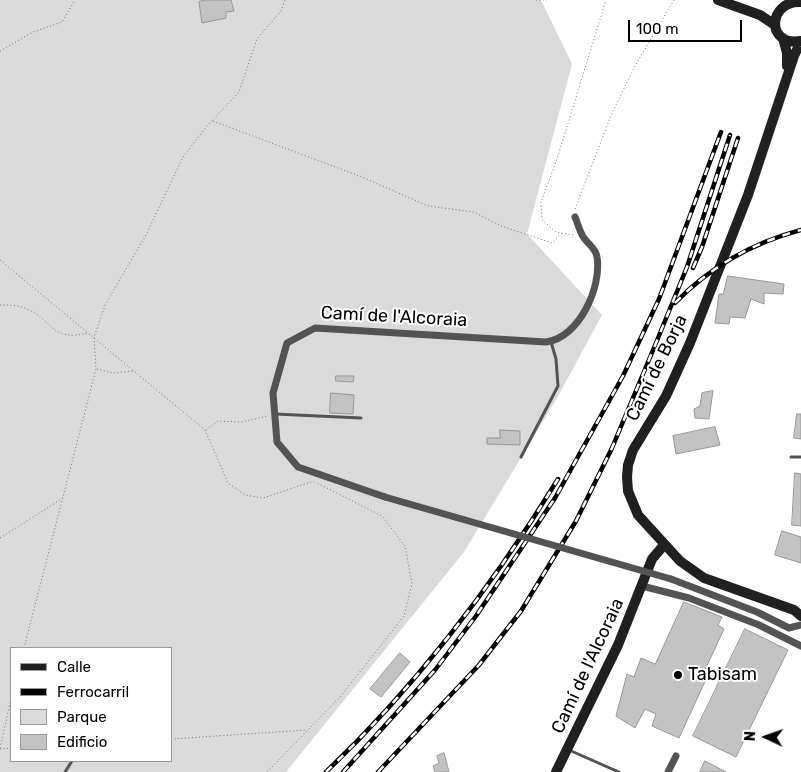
<!DOCTYPE html>
<html>
<head>
<meta charset="utf-8">
<style>
	body { margin:0 }
	#map { position:relative; width:801px; height:772px; overflow:hidden; background:#fff; font-family:Rubik,sans-serif }
	canvas { display:block }
	.legend { position:absolute; left:10px; top:647px; width:162px; height:115px; box-sizing:border-box; background:#fff; border:1px solid #999; margin:0; padding:6px 9px; list-style:none; font-size:15px; color:#000 }
	.legend li { display:flex; align-items:center; gap:10px; height:25px }
	.legend b { width:25px; border:1px solid #999 }
	.north { position:absolute; left:741px; top:712px; width:50px; height:50px; -webkit-text-stroke:4px #fff; paint-order:stroke; rotate:273deg; font-size:14px; font-weight:700; line-height:20px; text-align:center; color:#000 }
	.north::after { content:''; display:block; margin:auto; width:18px; height:22px; background:#000; clip-path:polygon(50% 0,100% 100%,50% 72%,0 100%) }
	.scale { position:absolute; left:628px; top:20px; width:114px; height:22px; box-sizing:border-box; border:2px solid #000; border-top:0; padding-left:6px; font-size:15px; line-height:18px; white-space:nowrap; color:#000; -webkit-text-stroke:4px #fff; paint-order:stroke }
</style>
</head>
<body>
<div id="map">
<canvas width="801" height="772"></canvas>
<ul class="legend">
<li><b style="height:6px;background:#202020"></b>Calle</li>
<li><b style="height:6px;background:#000"></b>Ferrocarril</li>
<li><b style="height:14px;background:#dadada"></b>Parque</li>
<li><b style="height:14px;background:#c3c3c3"></b>Edificio</li>
</ul>
<div class="north">N</div>
<div class="scale">100 m</div>
</div>
<script>
const c = document.querySelector('canvas').getContext('2d');
c.lineJoin = 'round';
function paint(path, color) { c.fillStyle = color; c.fill(path, 'evenodd'); }
function trace(path, color, width, dash) { c.strokeStyle = color; c.lineWidth = width; c.lineCap = dash ? 'butt' : 'round'; c.setLineDash(dash || []); c.stroke(path); }
function drawText(font, color, halo, rows, align = 'center') {
  c.font = font + ' Rubik,sans-serif'; c.lineWidth = 4; c.setLineDash([]); c.textBaseline = 'middle'; c.strokeStyle = halo; c.fillStyle = color; for (const [text, x, y, turn = 0] of rows) {
    c.save(); c.translate(x, y); c.rotate((+turn || 0) * Math.PI / 180); c.textAlign = isNaN(turn) ? turn : align; if (halo) c.strokeText(text, 0, 0); c.fillText(text, 0, 0); c.restore();
  }
}
paint(new Path2D(`
	M0,0H541L572,64L527,234L602,315L557,398L464,552L286,772H0ZM11,648H171V761H11Z`), '#dadada');
const building = new Path2D(`
	M205,0H231L234,11L226,12V18L202,23L199,2Z
	M728,276L784,284L783,294L764,293V304L751,299L745,318L730,317L729,324L715,323L719,294H723Z
	M336,376H354L353,382L336,381Z
	M713,391L709,419L695,418L694,409L700,406L702,393Z
	M331,393L354,395L353,414L330,413Z
	M797,414H801V439L794,438Z
	M715,427L720,445L676,454L673,436Z
	M500,430L520,431V445L487,444V438H500Z
	M795,473L801,474V526L792,525Z
	M782,531L801,537V563L775,555Z
	M684,602L722,617L718,625L724,629L704,672L708,675L679,738L652,726L656,714L645,709L635,728L616,716L627,674L634,677L641,658L655,664Z
	M745,629L788,650L736,757L693,736Z
	M400,653L410,662L381,697L370,689Z
	M444,753L449,772H435L433,766L439,763L437,756Z
	M705,761L726,772H700Z`);
paint(building, '#c3c3c3');
trace(building, '#979797', 1);
trace(new Path2D(`
	M536,0H547
	M0,51L33,32L62,22L75,0
	M213,121L362,177L428,206L474,212L501,226L552,243L562,233
	M575,209L612,113L635,66L674,0
	M573,235L556,232L542,220L541,202L557,159L606,0
	M0,260L205,430L228,483L245,495L263,498L314,481
	M0,305C8,305 19,305 27,309C54,321 51,342 88,333
	M97,369L113,373L135,371
	M206,430L218,421L241,422L268,416
	M0,538L63,498
	M24,648L96,369L94,337L106,303L146,235L183,157L207,126L239,92L257,39L281,11L285,0
	M171,739L306,730
	M0,748L11,699
	M0,749L11,748
	M267,772L340,697L404,616L412,584L405,546L382,516L315,482`), '#757575', 1, [1, 2.5]);
trace(new Path2D(`
	M275,414L361,418
	M521,457L558,386L556,359L551,342
	M791,457H801
	M569,750L619,772
	M65,772L72,761`), '#535353', 3);
trace(new Path2D(`
	M385,497L298,467L277,442L273,393L287,343L315,328L546,342C579,338 602,287 597,257C596,249 589,245 584,238C580,233 578,224 575,217
	M671,579L757,612L789,628L801,625
	M642,586L689,598L759,625L801,646
	M668,772L676,756`), '#535353', 7);
trace(new Path2D(`
	M718,0L760,15L775,25
	M801,2C768,0 765,47 801,41
	M783,38L787,53V66
	M801,41L794,56L748,195L690,343L666,396L633,450L628,465L627,477L628,491L638,515L680,561L704,578L794,610L801,616
	M556,772L618,645L652,559L664,545`), '#202020', 10);
const rail = new Path2D(`
	M693,268L702,247L738,138
	M675,303C710,267 752,243 801,230
	M326,772C416,686 493,585 558,479
	M343,772L435,670L476,616L555,498L623,376L659,299L721,132
	M378,772L479,665L521,611L576,521L612,448L656,343L687,267L730,135`);
trace(rail, '#000', 4.5);
trace(rail, '#fff', 2.5, [8]);
trace(new Path2D(`
	M385,497L671,579`), '#535353', 7);
for (const [x, y, r, color] of [
	[678,675,5,"#000"]
]) { const dot = new Path2D(); dot.arc(x, y, r, 0, 2 * Math.PI); c.fillStyle = color; c.fill(dot); trace(dot, '#fff', 2); }
drawText('18px', '#000', '#fff', [
	["Camí de l'Alcoraia",394,317,3],
	["Camí de Borja",657,368,-64],
	["Camí de l'Alcoraia",588,666,-65]
]);
drawText('18px', '#000', '#fff', [
	["Tabisam",688,675]
], 'left');
</script>
</body>
</html>
